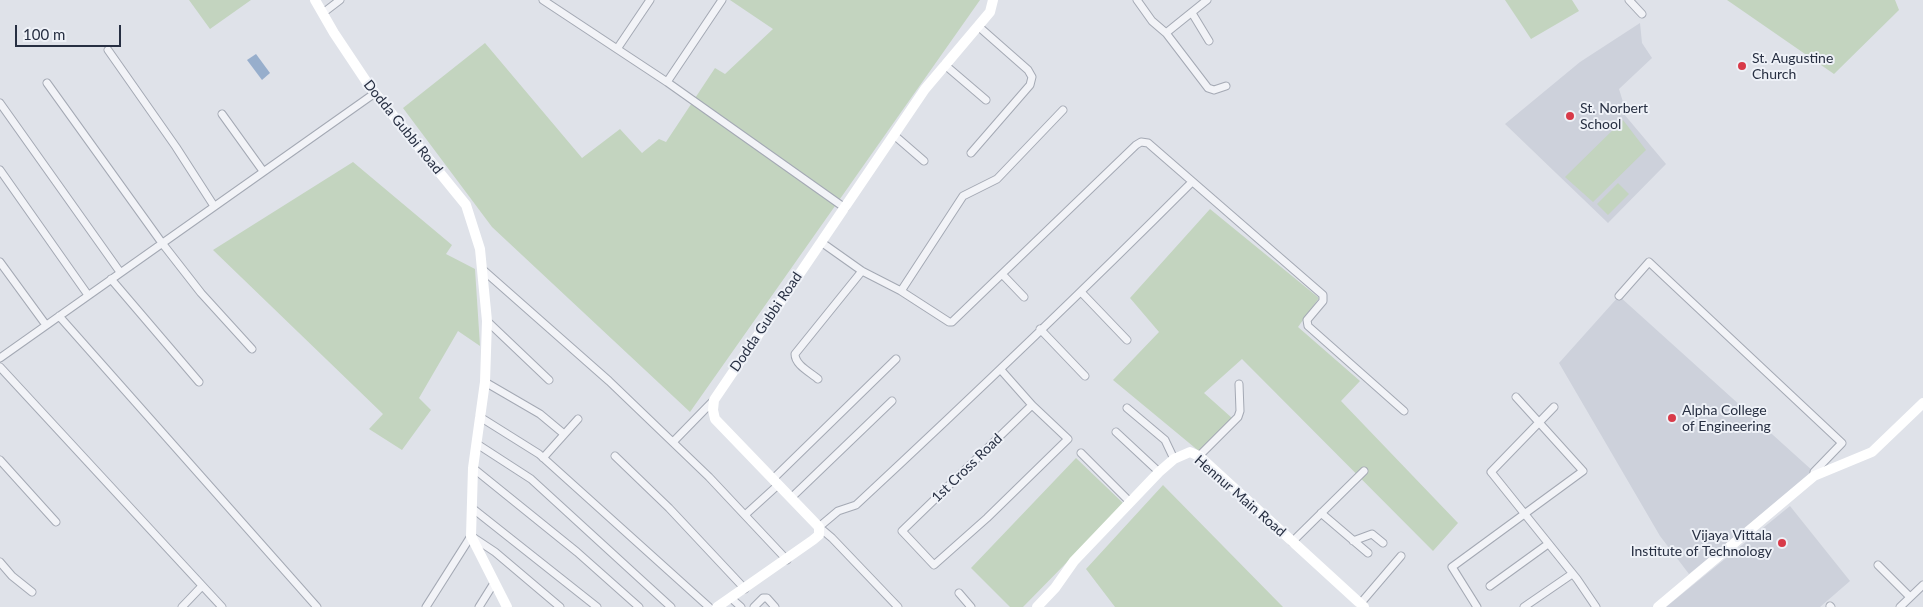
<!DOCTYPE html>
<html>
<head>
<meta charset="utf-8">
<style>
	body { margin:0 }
	#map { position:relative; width:1923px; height:607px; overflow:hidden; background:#dfe2e9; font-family:Lato,sans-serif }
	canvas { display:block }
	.scale { position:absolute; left:15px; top:25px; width:106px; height:22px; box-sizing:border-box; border:2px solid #272f42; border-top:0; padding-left:6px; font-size:15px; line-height:18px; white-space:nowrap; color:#272f42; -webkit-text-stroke:4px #eef1f7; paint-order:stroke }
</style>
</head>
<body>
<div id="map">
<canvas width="1923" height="607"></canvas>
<div class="scale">100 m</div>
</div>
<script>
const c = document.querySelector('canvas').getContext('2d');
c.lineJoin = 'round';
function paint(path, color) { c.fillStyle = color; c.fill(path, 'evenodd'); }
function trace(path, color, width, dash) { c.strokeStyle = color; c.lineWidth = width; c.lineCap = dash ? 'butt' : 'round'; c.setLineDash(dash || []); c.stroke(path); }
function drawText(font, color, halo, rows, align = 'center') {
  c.font = font + ' Lato,sans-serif'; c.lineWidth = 4; c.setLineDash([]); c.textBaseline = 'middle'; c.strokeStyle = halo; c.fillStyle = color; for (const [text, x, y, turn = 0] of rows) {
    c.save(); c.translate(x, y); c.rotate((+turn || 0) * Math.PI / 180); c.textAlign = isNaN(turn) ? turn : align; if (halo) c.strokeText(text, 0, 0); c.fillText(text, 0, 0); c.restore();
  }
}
paint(new Path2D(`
	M1640,23L1642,43L1652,58L1619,89L1623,102L1618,107L1666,164L1608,223L1505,124L1580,62Z
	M1619,296L1814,472L1689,574L1660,536L1559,363Z
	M1790,506L1850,581L1820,607H1666Z`), '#cdd1db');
paint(new Path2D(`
	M189,0H251L210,29Z
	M730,0H980L690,412L492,227L403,108L485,43L582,158L620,129L642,153L659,139L666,142L715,68L725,74L773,29Z
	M1505,0H1572L1579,11L1531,39Z
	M1727,0H1895L1899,10L1834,74Z
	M1623,120L1646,150L1593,202L1565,177Z
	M353,162L452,245L446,254L475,269L480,346L458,331L419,398L431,410L402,450L369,429L383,414L213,250Z
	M1618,183L1629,194L1608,215L1597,204Z
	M1210,209L1319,298L1298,327L1360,381L1341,401L1458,523L1433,551L1242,359L1204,393L1232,418L1200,452L1113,380L1159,332L1130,298Z
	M1076,458L1124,504L1023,607H1010L971,568Z
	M1163,485L1283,607H1115L1086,569Z`), '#c3d4bf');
paint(new Path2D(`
	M256,54L270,73L262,80L247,60Z`), '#97aecc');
const street = new Path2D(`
	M543,0L667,82L845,208
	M1137,0L1152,21L1166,33L1207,0
	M1629,0L1642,14
	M323,13L340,0
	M1192,13L1209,41
	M1166,33L1208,88L1214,90L1226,86
	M617,49L650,0
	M108,50L176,147L214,206
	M945,65L986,100
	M667,82L722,0
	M47,83L162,243L201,293L252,349
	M0,103L120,272
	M222,114L263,171
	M894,135L924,161
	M971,153L1030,85L1032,77L1028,70L978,26
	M0,170L88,295
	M821,242L862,271L901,291L949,322H952L1136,145L1141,142L1148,143L1323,295V301L1307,320L1308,326L1404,411
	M0,262L46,325
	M482,269L609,381L709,477L787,560
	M1002,274L1024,297
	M111,279L199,382
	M901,291L963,196L997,179L1063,110
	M1081,292L1127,340
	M1619,296L1649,262L1842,443L1814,472V476
	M59,316L317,607
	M487,321L549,380
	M1040,329L1085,376
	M0,358L375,93
	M0,367L222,607
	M1001,370L1032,405L1068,439L987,518L934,565L902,531L1032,405
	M818,379C810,372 795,365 795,354L862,271
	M485,382L540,414L564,434
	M1554,407L1491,472L1577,579L1596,607
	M1127,408L1165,440L1174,459
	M480,417L539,454L709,607
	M1116,432L1159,472
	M673,442L714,400
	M477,444L531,479L671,607
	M1081,453L1130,502
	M615,456L669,508L745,589
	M1199,456L1238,417L1240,411L1239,384
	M543,458L578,419
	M0,460L56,522
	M473,468L577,552L639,607
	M773,479L896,359
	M791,498L892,401
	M472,508L597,607
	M1321,513L1368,553
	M745,515L778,485
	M1353,541L1372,534L1383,543
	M1292,542L1364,471
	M0,562L12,576L32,592
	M1878,565L1910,597
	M1490,586L1548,544
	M959,593L971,607
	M731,598L741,607
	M1360,604L1401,556
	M1830,606L1831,607
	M182,607L202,586
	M426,607L471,536L495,552L560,607
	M479,607L494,583
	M754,607L763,598H767L775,607
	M898,607L832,538L819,527L838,511L856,505C970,399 1082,292 1192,182
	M1477,607L1452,567L1583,471L1516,397
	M1524,607L1572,574
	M1900,607L1923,585`);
trace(street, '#a4a9b4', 9);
trace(street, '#f2f3f7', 7);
trace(new Path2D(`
	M315,0L334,33L370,87L466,205L480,249L487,321L485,382L473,468L471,536L507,607
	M717,607L813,540L819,535V527L715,419L713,410L714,400L925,89L990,12L993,0
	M1037,607L1055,588L1074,561L1159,472L1174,459L1190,452L1199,456L1364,607
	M1658,607L1814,476L1872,452L1923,403`), '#fff', 10);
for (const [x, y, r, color] of [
	[1742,66,5,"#d83a49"],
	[1570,116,5,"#d83a49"],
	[1672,418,5,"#d83a49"],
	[1782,543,5,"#d83a49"]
]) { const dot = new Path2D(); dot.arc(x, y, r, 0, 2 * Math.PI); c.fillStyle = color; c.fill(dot); trace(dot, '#eef1f7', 2); }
drawText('14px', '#272f42', '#eef1f7', [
	["St. Augustine",1752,58],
	["Church",1752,74],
	["St. Norbert",1580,108],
	["School",1580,124],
	["Alpha College",1682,410],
	["of Engineering",1682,426],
	["Vijaya Vittala",1772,535,"right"],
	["Institute of Technology",1772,551,"right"]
], 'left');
drawText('14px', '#272f42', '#eef1f7', [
	["Dodda Gubbi Road",403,127,51],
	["Dodda Gubbi Road",766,322,-56],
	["1st Cross Road",967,468,-44],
	["Hennur Main Road",1240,496,41]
]);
</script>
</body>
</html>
